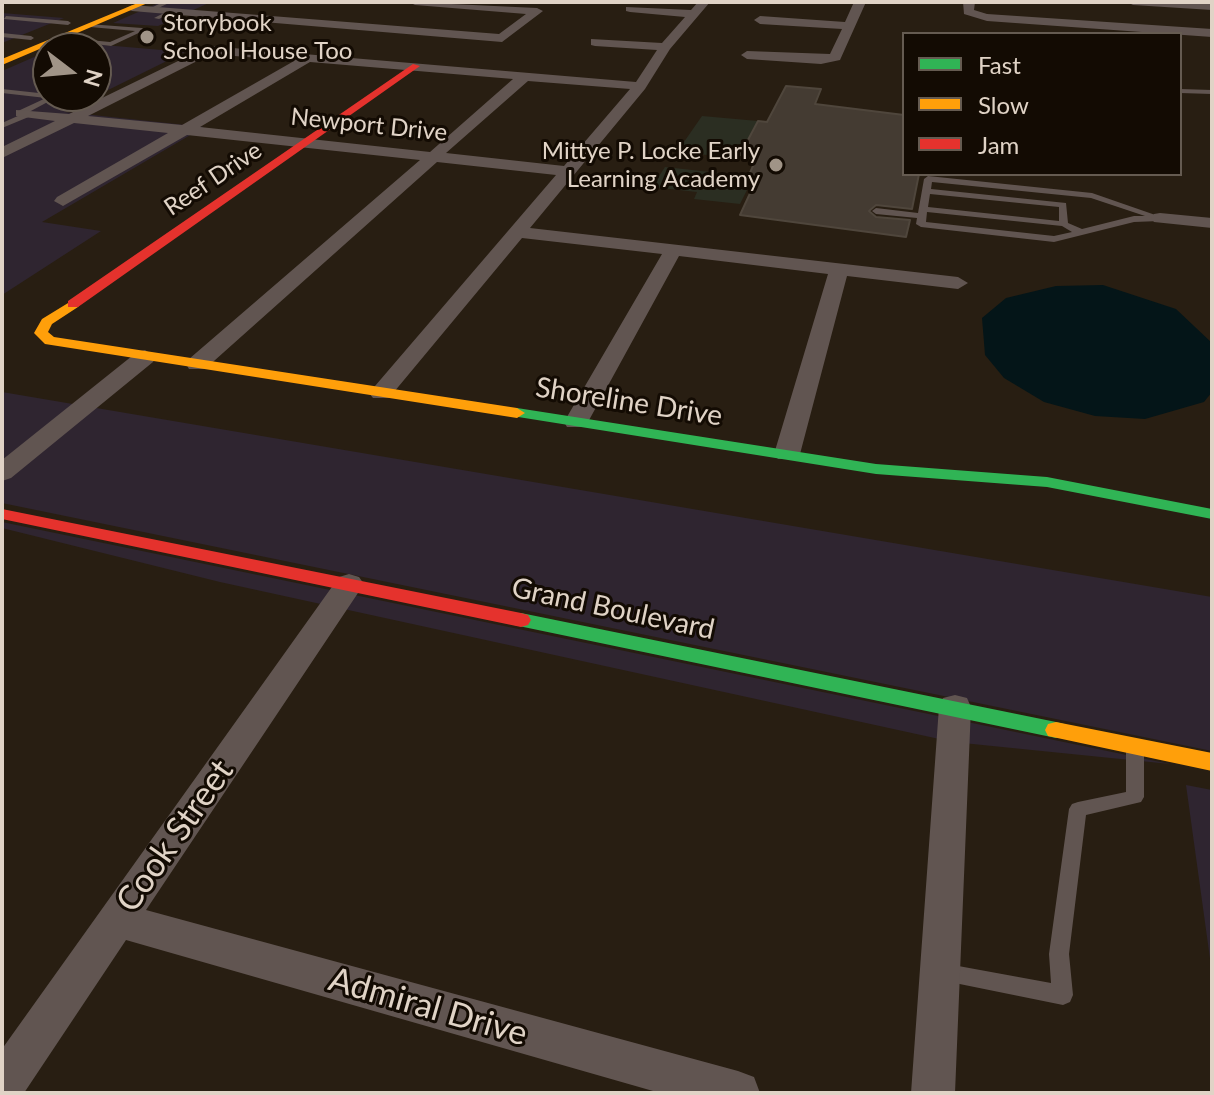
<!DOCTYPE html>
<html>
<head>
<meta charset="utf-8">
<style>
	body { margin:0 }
	#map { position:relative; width:1214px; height:1095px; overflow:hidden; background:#281e12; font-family:Lato,sans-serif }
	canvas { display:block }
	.frame { position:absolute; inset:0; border:4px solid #e0d3c6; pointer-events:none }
	.legend { position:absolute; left:902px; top:32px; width:280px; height:144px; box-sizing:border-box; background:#130b03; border:2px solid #655b51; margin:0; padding:10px 14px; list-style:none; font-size:24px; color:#e0d3c6 }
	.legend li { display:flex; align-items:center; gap:16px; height:40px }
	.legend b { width:40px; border:2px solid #655b51 }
	.north { position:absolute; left:32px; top:32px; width:80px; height:80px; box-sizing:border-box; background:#130b03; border:2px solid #655b51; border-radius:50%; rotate:106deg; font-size:22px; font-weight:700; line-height:32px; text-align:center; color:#e0d3c6 }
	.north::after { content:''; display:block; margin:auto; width:28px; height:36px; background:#a09487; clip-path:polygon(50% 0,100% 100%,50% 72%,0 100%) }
</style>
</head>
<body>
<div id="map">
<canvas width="1214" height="1095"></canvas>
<div class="frame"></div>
<ul class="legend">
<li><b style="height:10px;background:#30b455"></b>Fast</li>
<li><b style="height:10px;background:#ff9f0a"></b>Slow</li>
<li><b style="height:10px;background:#e5322d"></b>Jam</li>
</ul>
<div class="north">N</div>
</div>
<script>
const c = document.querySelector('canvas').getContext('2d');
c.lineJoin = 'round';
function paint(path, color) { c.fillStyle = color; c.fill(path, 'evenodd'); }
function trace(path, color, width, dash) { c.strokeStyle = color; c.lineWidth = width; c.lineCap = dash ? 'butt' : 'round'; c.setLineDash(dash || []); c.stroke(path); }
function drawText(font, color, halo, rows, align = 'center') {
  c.font = font + ' Lato,sans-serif'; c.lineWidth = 6; c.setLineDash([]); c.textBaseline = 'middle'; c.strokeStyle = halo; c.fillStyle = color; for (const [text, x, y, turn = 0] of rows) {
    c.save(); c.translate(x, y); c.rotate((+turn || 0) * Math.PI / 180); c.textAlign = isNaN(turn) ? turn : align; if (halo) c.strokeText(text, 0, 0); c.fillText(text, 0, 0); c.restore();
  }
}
paint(new Path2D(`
	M161,2H211L158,26L113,23Z
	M2,13L64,18L2,43Z
	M69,42L185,52L96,96V48H54Z
	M48,51V96H95L65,112L204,127L42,222L101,231L2,295V71Z
	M2,392L1212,597V751L2,503Z
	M2,522L1170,764L953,742L220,582L2,528Z
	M1186,785L1212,790V973Z`), '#2f2530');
paint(new Path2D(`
	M702,116L758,121L738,158L677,152Z
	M665,167L737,175L752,180L740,204L694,199L697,192L652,187Z`), '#2b2e22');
paint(new Path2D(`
	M1103,285L1176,309L1212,343V392L1204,402L1145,419L1095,416L1044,402L1004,378L985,355L982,318L1006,298L1056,286Z`), '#041518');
const building = new Path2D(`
	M786,86L821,89L815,104L904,115V174H919L912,209L876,205L869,211L876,217L910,220L906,237L740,215L758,176L749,175L757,157L740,155L758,121L767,122Z`);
paint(building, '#443b32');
trace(building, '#4f463c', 2);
paint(new Path2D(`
	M163,2H171L152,11L147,10Z
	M172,9L174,12L159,19L154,18Z
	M6,16L68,21L71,23L68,25L4,19Z
	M88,24L142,28L145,30L111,46L55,39L58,37L110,42L135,31L90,27Z
	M2,33L31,36L34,38L31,40L2,37Z
	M2,89L48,94V96L57,97L29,112L31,116L2,128V123L20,115L18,111L46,98L2,93Z
	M1180,89L1212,90V94L1180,93Z
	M928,176L1092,193L1164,218L1160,221L1134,222L1054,242L921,227L916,224L917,218L876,214L872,211L876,208L918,213L924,179ZM932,182L1091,198L1145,216H1134L1082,229L1068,223L1066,203L931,189ZM930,194L1059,207V221L928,207ZM927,212L1062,226L1072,232L1054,236L926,222Z
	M1135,739L1141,741L1144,746V797L1141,802L1086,815L1069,954L1073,995L1070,1002L1063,1005L935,979L932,972L935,965L942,963L1051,983L1049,954L1069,809L1072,804L1078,802L1126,792V746L1129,741Z`), '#615551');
paint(new Path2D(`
	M409,2L537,8L543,11L502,42L132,11L126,8L132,5L499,34L526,14L415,5Z
	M698,2H710L670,49L645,89L530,228L958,277L968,283L958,289L847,276L800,454L796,459H778L774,454L828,274L679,256L588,422L585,427H567L564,422L662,254L522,238L389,398H373L369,393L556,175L437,162L205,369H189L186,364L189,359L420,160L187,135L63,206L54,201L57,197L168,133L74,123L2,158V147L55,121L16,116V110L69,114L209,46L636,82L657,50L595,46L591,45V39L662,43L685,17L630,12L626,11V7L691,10ZM211,54L294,61L182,125L88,116ZM310,62L513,79L430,152L200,127ZM528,81L630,89L564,166L446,153Z
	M854,2H866L840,60L821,64L747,59L741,55L747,51L830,54L842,29L760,24L754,20L760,16L845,22Z
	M963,2H975L974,10L987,14L1212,29V37L987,21L964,14Z
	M1127,2L1212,4V10L1133,5Z
	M1160,213L1212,218V228L1154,222L1151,218L1154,214Z
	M145,350L156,357L153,362L11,478L2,481V460L137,352Z
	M349,574L359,577L364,584L146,910L738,1071L754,1077L760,1093H660L126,940L24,1093H2V1049L339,577Z
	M955,695L967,698L971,707L955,1093H911L939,707L943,698Z`), '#615551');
paint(new Path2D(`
	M517,408L876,464L1047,477L1212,509V519L1047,487L876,474L512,416L509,413Z
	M521,613L1056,722L1064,724L1067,730L1064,736L1056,738L514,625L511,620L514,615Z`), '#30b455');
paint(new Path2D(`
	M140,2H150L2,65V59Z
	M73,300L80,304L78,307L52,324L48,332L54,337L517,408L525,413L517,418L45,344L34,333L42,319Z
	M1056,722L1212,753V771L1048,736L1045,730L1048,724Z`), '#ff9f0a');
paint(new Path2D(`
	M413,64L420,66L78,307H68V301Z
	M2,509L521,613L528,615L531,620L528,625L521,627L2,519Z`), '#e5322d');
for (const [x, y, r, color] of [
	[147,37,8,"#a09487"],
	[776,165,8,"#a09487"]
]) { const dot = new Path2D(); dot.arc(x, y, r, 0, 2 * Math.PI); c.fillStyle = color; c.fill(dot); trace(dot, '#130b03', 3); }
drawText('24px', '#e0d3c6', '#130b03', [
	["Storybook",163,23],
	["School House Too",163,51],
	["Mittye P. Locke Early",760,151,"right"],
	["Learning Academy",760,179,"right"]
], 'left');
drawText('24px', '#e0d3c6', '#130b03', [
	["Newport Drive",369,125,6],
	["Reef Drive",213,179,-34]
]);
drawText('28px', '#e0d3c6', '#130b03', [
	["Shoreline Drive",629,402,9],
	["Grand Boulevard",613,609,12]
]);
drawText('34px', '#e0d3c6', '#130b03', [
	["Cook Street",175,836,-55],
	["Admiral Drive",428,1007,16]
]);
</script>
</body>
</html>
